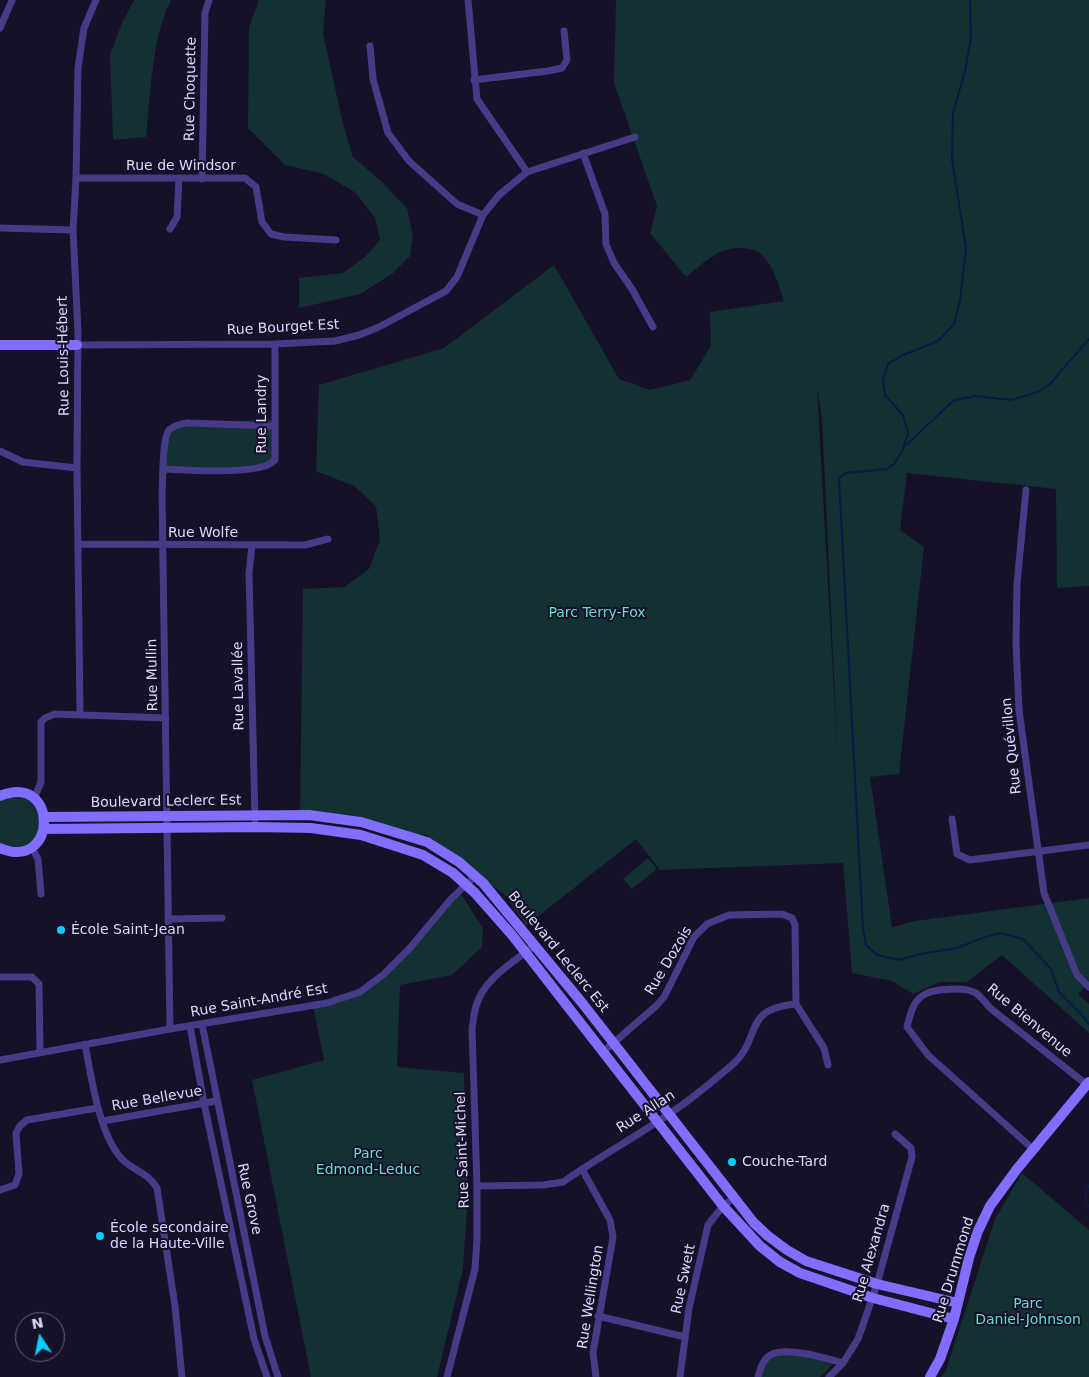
<!DOCTYPE html>
<html>
<head>
<meta charset="utf-8">
<style>
	body { margin:0 }
	#map { position:relative; width:1089px; height:1377px; overflow:hidden; background:#161028; font-family:"DejaVu Sans",sans-serif }
	canvas { display:block }
	.north { position:absolute; left:15px; top:1312px; width:50px; height:50px; box-sizing:border-box; background:#161028; border:1px solid #66607e; border-radius:50%; rotate:349deg; font-size:14px; font-weight:700; line-height:20px; text-align:center; color:#dfd7ff }
	.north::after { content:''; display:block; margin:auto; width:18px; height:22px; background:#03ceff; clip-path:polygon(50% 0,100% 100%,50% 72%,0 100%) }
</style>
</head>
<body>
<div id="map">
<canvas width="1089" height="1377"></canvas>
<div class="north">N</div>
</div>
<script>
const c = document.querySelector('canvas').getContext('2d');
c.lineJoin = 'round';
function paint(path, color) { c.fillStyle = color; c.fill(path, 'evenodd'); }
function trace(path, color, width, dash) { c.strokeStyle = color; c.lineWidth = width; c.lineCap = dash ? 'butt' : 'round'; c.setLineDash(dash || []); c.stroke(path); }
function drawText(font, color, halo, rows, align = 'center') {
  c.font = font + ' "DejaVu Sans",sans-serif'; c.lineWidth = 4; c.setLineDash([]); c.textBaseline = 'middle'; c.strokeStyle = halo; c.fillStyle = color; for (const [text, x, y, turn = 0] of rows) {
    c.save(); c.translate(x, y); c.rotate((+turn || 0) * Math.PI / 180); c.textAlign = isNaN(turn) ? turn : align; if (halo) c.strokeText(text, 0, 0); c.fillText(text, 0, 0); c.restore();
  }
}
paint(new Path2D(`
	M134,0H171C151,41 151,92 146,137L113,140L110,55L122,23Z
	M259,0H326L323,34L343,124L353,157L382,182L407,208L413,236L410,256L392,274L360,294L299,308V278L343,273L366,256L380,240L375,218L356,193L324,174L285,165L248,128L249,27Z
	M616,0H1089V586L1057,588L1056,489L907,473L900,530L924,547L899,774L870,777L892,927L915,921L1089,898V982L1078,994L1089,1004V1033L1002,955L967,982H940L913,994L892,981L852,973L843,863L660,870L636,839L526,926L506,896L441,845L425,834L417,835L357,816L300,810L303,589L344,587L369,569L380,540L376,506L354,486L316,471L319,385L444,348L554,265L619,379L650,390L690,380L711,346L710,312L784,301C779,286 774,266 762,255C751,245 730,247 718,253C707,259 696,269 686,277L650,233L657,206L614,83ZM817,387L822,419L838,762Z
	M276,420L274,459L251,468L164,466L162,438L172,425L184,422Z
	M26,794L45,817L32,847L0,848V796Z
	M648,858L657,869L632,889L623,879Z
	M459,891L483,928L482,947L452,975L400,985L397,1067L464,1073L468,1192L463,1269L437,1377H311L252,1080L324,1060L313,1006L360,992L384,974Z
	M1022,1173L1089,1230V1377H941L946,1370L995,1219Z
	M783,1348L808,1352L837,1360L820,1377H759C765,1357 762,1353 783,1348Z`), '#133032');
trace(new Path2D(`
	M970,0L971,38L965,71L953,113L952,159L966,248L960,300L954,324L938,341L901,356L888,364L883,380L885,395L903,415L908,433L902,451L894,464L887,469L846,473L839,478L863,929L866,945L877,955L899,960L920,954L957,948L985,937L1001,933L1023,939L1051,969L1059,992L1083,1016L1089,1024
	M903,448L954,400L976,396L1011,400L1038,392L1050,384L1089,339
	M1089,1185L1086,1192V1203L1089,1206`), '#0a1a46', 2);
trace(new Path2D(`
	M468,0L477,99L527,172
	M0,28L12,0
	M370,46L373,79L388,133L409,161L457,204L483,215
	M474,80L548,71L562,68L567,60L564,31
	M583,153L605,214L606,244L614,263L632,289L653,327
	M76,178H245L256,187L262,222L271,234L284,237L336,240
	M202,179L205,13L209,0
	M0,228L73,230
	M170,229L177,217L179,178
	M77,345L275,344L335,341L359,335L379,327L446,291L457,277L483,215L499,195L527,172L635,137
	M0,451L23,462L77,468
	M163,469C192,470 239,474 265,466C269,465 272,462 275,460V344
	M1026,490L1017,584L1016,644L1019,710L1044,893L1077,975L1089,987
	M78,544L305,545L328,539
	M252,545L249,573L255,819
	M80,714L77,468L78,332L73,230L76,178L78,68L84,28L96,0
	M34,799L41,782V722L45,718L55,714L166,718
	M952,819L957,854L970,860L1089,845
	M32,847L38,859L41,894
	M168,919L222,918
	M0,977H32L39,984L40,1052
	M202,1024L265,1336L278,1377
	M190,1026L204,1103L254,1339L267,1377
	M170,1029L162,494C163,482 162,438 169,430C174,425 181,424 187,423L275,426
	M85,1044C91,1076 99,1135 122,1159C133,1171 148,1172 157,1188L175,1306L182,1377
	M603,1052L656,1006L664,997L694,937L707,924L729,915L782,914L792,918L795,925L796,1004L824,1048L828,1065
	M0,1060L170,1029L327,1003L360,992L384,974L409,949L451,899L475,876
	M103,1121L216,1101
	M1033,1149L928,1055L907,1027C910,1016 912,1003 922,996C932,988 965,987 976,993C981,997 986,1003 990,1008L1087,1085
	M582,1169L610,1220L613,1237L593,1353L596,1377
	M477,1186L543,1185L563,1182C597,1158 634,1138 669,1114C691,1100 712,1082 732,1065C763,1038 741,1009 796,1004
	M0,1190L15,1185L19,1174L16,1133L20,1126L27,1120L97,1108
	M598,1316L685,1337
	M447,1377L475,1269L477,1239V1186L472,1029C473,1022 474,1013 476,1006C484,978 514,962 535,945
	M680,1377L689,1308L708,1225L723,1206L735,1197
	M758,1377C760,1369 763,1358 772,1354C789,1347 825,1358 843,1363
	M829,1377L843,1363L858,1339L877,1284L912,1157L911,1148L895,1134`), '#453b87', 7);
trace(new Path2D(`
	M0,345H77
	M0,796C59,771 58,873 0,848
	M45,817L309,815L361,822L427,842L459,862L483,883L583,1004L754,1223L768,1236L787,1250L806,1261L877,1284L958,1303
	M44,829L255,827L311,828L361,835L423,855L453,873L475,893L512,935L723,1206L760,1246L780,1262L800,1273L873,1298L954,1319
	M930,1377L940,1359L954,1319L969,1258L978,1231L990,1206L1017,1169L1089,1082`), '#7f6eff', 10);
for (const [x, y, r, color] of [
	[61,930,5,"#03ceff"],
	[732,1162,5,"#03ceff"],
	[100,1236,5,"#03ceff"]
]) { const dot = new Path2D(); dot.arc(x, y, r, 0, 2 * Math.PI); c.fillStyle = color; c.fill(dot); trace(dot, '#161028', 2); }
drawText('14px', '#dfd7ff', '#161028', [
	["Rue Choquette",191,89,-89],
	["Rue de Windsor",181,166],
	["Rue Bourget Est",283,328,-3],
	["Rue Louis-Hébert",64,356,-91],
	["Rue Landry",262,414,-90],
	["Rue Wolfe",203,533],
	["Rue Mullin",153,675,-91],
	["Rue Lavallée",239,686,-91],
	["Rue Quévillon",1012,746,-96],
	["Boulevard Leclerc Est",166,802,-1],
	["Boulevard Leclerc Est",558,952,51],
	["Rue Dozois",669,961,-59],
	["Rue Saint-André Est",259,1001,-10],
	["Rue Bienvenue",1029,1021,40],
	["Rue Bellevue",157,1099,-10],
	["Rue Allan",646,1112,-33],
	["Rue Saint-Michel",463,1150,-92],
	["Rue Grove",249,1199,78],
	["Rue Alexandra",872,1253,-74],
	["Rue Drummond",954,1270,-73],
	["Rue Swett",684,1279,-78],
	["Rue Wellington",591,1297,-81]
]);
drawText('14px', '#61e1cd', '#161028', [
	["Parc Terry-Fox",597,613],
	["Parc",368,1154],
	["Edmond-Leduc",368,1170],
	["Parc",1028,1304],
	["Daniel-Johnson",1028,1320]
]);
drawText('14px', '#dfd7ff', '#161028', [
	["École Saint-Jean",71,930],
	["Couche-Tard",742,1162],
	["École secondaire",110,1228],
	["de la Haute-Ville",110,1244]
], 'left');
</script>
</body>
</html>
